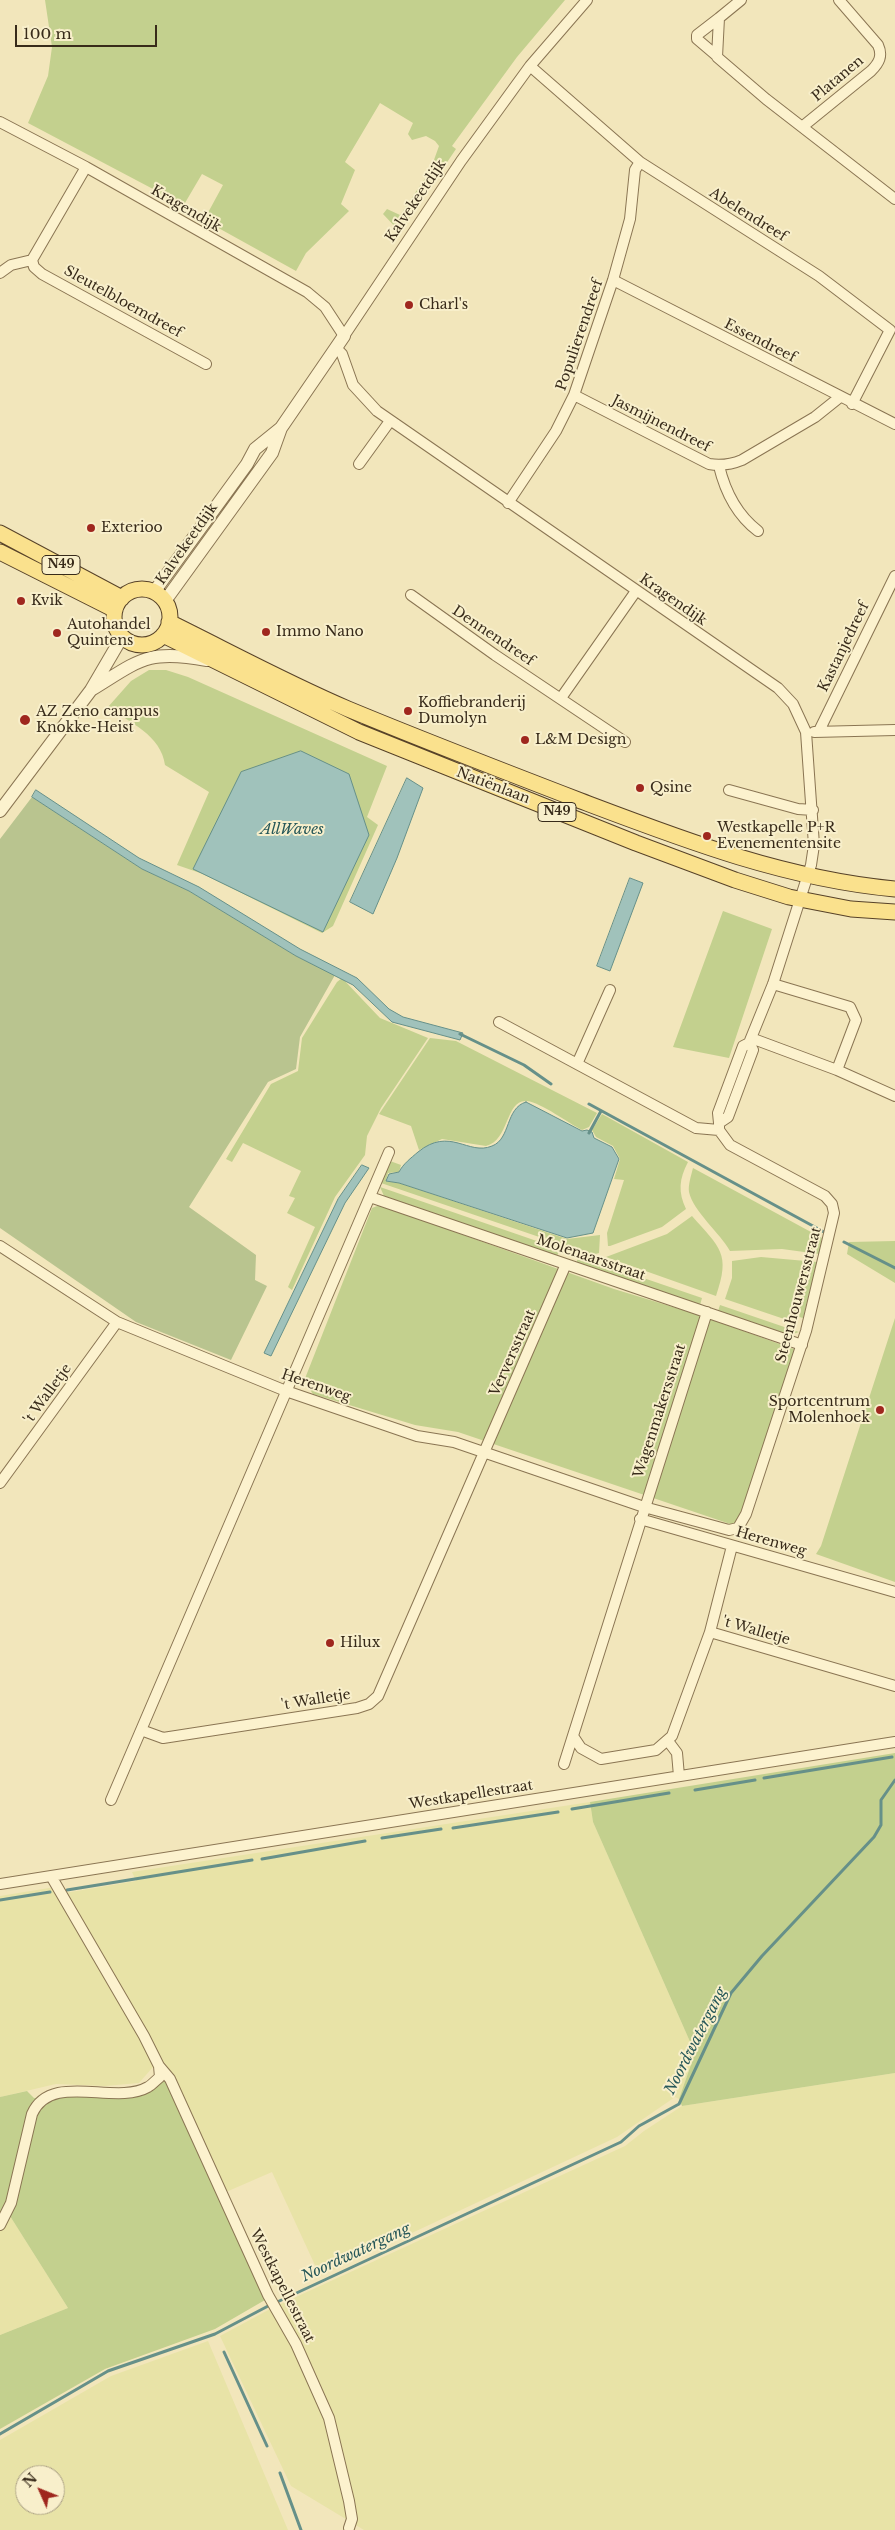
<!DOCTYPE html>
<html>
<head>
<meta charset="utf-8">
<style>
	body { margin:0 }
	#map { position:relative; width:895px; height:2530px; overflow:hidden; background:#f2e6bb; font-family:"Libre Baskerville",serif }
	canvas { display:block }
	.north { position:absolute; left:15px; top:2465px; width:50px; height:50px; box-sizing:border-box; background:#f8efcb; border:1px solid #aba184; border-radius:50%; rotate:314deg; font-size:14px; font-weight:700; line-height:20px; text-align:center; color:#382b1a }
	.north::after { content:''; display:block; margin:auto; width:18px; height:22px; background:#9f271e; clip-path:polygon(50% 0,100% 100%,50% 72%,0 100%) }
	.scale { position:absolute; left:15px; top:25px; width:142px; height:22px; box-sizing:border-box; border:2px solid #382b1a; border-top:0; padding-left:6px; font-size:15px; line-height:18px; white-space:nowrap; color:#382b1a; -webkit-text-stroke:4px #f8efcb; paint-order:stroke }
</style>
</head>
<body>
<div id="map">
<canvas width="895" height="2530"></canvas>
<div class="north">N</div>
<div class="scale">100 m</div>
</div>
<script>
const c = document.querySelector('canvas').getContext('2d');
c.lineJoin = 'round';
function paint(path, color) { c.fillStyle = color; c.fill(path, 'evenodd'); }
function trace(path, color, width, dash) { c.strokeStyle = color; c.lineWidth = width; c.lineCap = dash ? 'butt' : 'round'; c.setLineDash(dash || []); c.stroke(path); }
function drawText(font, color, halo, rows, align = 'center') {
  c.font = font + ' "Libre Baskerville",serif'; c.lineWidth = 4; c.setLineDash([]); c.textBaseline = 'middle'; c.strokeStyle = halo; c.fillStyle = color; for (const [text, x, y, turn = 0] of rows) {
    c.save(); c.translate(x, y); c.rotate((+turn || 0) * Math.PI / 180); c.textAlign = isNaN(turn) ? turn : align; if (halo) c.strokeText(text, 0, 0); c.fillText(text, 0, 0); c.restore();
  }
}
paint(new Path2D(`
	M590,1802L593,1822L695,2053L679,2099L675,2097L617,2137L320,2276L272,2172L226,2192L169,2072L65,1893L136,1881L132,1872Z
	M55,1887L152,2056L153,2067L139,2083L105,2086L56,2084L0,2097V1896Z
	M895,2073V2530H364L291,2486L220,2336L272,2308L625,2146L644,2131L682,2106Z
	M0,2214L10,2216L68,2308L0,2335Z
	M208,2341L288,2530H0V2440L111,2376ZM25,2475H55V2505H25Z`), '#e8e3a7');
paint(new Path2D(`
	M45,0H565L517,57L452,146L456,149L400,232L383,214L387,209L400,215L430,171L439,146L435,141L426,136L412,140L408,134L413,123L380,103L345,162L355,170L341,204L349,211L306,253L296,271L204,220L223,185L202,174L182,208L153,189L28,123L48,76L52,47Z
	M149,670H166L188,677L387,766L367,817L378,825L333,926L322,933L203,874L177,865L209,792L165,765C161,735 130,723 108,707L131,681Z
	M723,911L772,929L729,1058L673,1047Z
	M342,978L380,1018L428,1038L381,1108L367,1136L365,1155L335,1197L292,1290L288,1287L315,1227L287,1213L295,1198L289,1196L301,1171L243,1143L232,1162L226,1159L271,1084L298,1071L302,1038L337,982Z
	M430,1038L456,1041L597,1113L589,1127L582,1130C568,1123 542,1103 527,1101C505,1099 510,1140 486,1146L442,1139L419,1150L411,1126L379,1114Z
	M602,1114L688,1162C679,1179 678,1192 686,1209L662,1227L610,1246H608L607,1233L624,1180L614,1179L620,1159L613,1146L596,1137L592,1130Z
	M390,1161L401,1165L399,1172L388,1173L386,1181L399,1183L567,1239L600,1235L599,1253L592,1255L381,1183Z
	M693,1168L822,1238L819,1254L782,1249L730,1251C720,1233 693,1211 689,1192C688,1185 691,1176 693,1168Z
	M380,1187L560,1249L557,1256L384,1196Z
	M380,1205L614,1289L696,1314L802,1352L742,1528L458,1432L415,1425L313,1394L304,1381L372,1208Z
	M692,1216C720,1248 731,1253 716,1296L606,1257L667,1234Z
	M895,1241V1283L847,1254L849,1242Z
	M579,1256L702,1298L700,1305L576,1263Z
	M761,1257L817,1262L803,1318L796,1316L793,1322L725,1299L732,1278V1261Z
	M720,1305L799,1332L790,1335L718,1311Z
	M895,1318V1582L816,1554L821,1546Z
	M895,1753V2073L682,2106L679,2099L695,2053L593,1822L590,1802Z
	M165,2079L265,2300L215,2329L105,2369L0,2429V2335L68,2308L10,2216L0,2214V2097L27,2091L34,2098L69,2095H121L160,2083Z`), '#c3d08e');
paint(new Path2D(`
	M32,797L142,869L189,891L296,956L335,975L300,1037L296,1069L268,1082L189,1207L256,1255L255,1280L267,1286L231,1360L136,1322L0,1228V839Z`), '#b9c48f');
const water = new Path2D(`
	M301,751L349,774L369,835L323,932L193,869L241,772Z
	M407,778L423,788L397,858L373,914L350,902Z
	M36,790L139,858L199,887L300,949L357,978L389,1009L403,1017L463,1033L460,1040L392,1022L353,985L296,956L189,891L142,869L32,797Z
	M630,878L643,883L610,971L597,966Z
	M526,1102L582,1131L587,1130L592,1132L594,1138L612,1147L619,1159L593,1233L567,1238L399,1183L386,1181L389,1174L399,1172C403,1164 411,1158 418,1152C450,1126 468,1156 492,1146C511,1139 505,1108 526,1102Z
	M362,1165L369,1168L345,1203L271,1356L264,1353L338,1199Z`);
paint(water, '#a0c2bb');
trace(water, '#669089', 1);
trace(new Path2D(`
	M460,1034L524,1065L551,1084
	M589,1104L824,1232
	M589,1133L601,1111
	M844,1242L895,1268
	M764,1778L892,1757
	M695,1790L755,1780
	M572,1809L669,1793
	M453,1828L558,1812
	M382,1838L441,1829
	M262,1859L365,1841
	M67,1890L252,1860
	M0,1900L50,1892
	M275,2303L621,2142L639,2126L679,2104L731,1993L762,1956L874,1837L881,1825V1800L895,1780
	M224,2352L267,2446
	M0,2434L108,2371L215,2334L270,2305
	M280,2473L301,2530`), '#669089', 3);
const minor = new Path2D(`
	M741,0L719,18L717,57L766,99L895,199
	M717,56L697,39V35L719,18
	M530,66L640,162L819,276L890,330L852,404
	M0,122L86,167L307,292L325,307L344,336L461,161L530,66L587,0
	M802,127L871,71C879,63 883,56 878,45L839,0
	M32,260L34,267L42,274L206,364
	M0,273L11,265L32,260L86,167
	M613,280L895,424
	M336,348L342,354L353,385L377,411L778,688L793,704L806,732L814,845L811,865L773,984L749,1043L743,1046L718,1113L719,1123
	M574,395L709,464C721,466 730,465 742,460L815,417L840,397
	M359,464L390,421
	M719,466C725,491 737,515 758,531
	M508,503L556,431L574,395L613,280L630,219L635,170L640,162
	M411,595L495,655L625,742
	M561,698L636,591
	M819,731L895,576
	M814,732L895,730
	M729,790L798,809L813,810
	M773,984L850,1007L856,1020L837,1070L895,1096
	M499,1022L696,1128L719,1130
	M751,1038L837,1070
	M577,1064L610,990
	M370,1197L802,1345
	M0,1246L117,1322L286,1391L417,1436L454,1442L644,1507L729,1530L738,1528L746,1514L806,1331L834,1213L832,1204L825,1196L730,1145L719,1130V1123L728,1117L753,1050L749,1043
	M0,1483L117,1322
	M640,1519L895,1592
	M710,1632L732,1546
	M141,1730L163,1738L357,1708L369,1704L378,1696L566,1264
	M573,1736L581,1748L601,1759L656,1750L672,1736L710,1632L895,1686
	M668,1741L677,1753L679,1776
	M564,1764L707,1312
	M111,1800L389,1152
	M0,1884L895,1742
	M159,2066L170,2079L268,2295L296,2344L329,2418L349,2501L352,2519L349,2528
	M0,2225L11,2203L32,2114C51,2071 115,2106 148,2087C152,2085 156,2080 160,2077L159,2066L144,2036L51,1876`);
const tertiary = new Path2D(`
	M154,592L247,464L255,449L281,428
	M165,601L272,453L281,428L344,336
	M91,690C140,660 147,649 207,660
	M0,811L91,690L122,637`);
const primary = new Path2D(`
	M0,533L122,598
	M0,552L115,610
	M114 617a28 28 0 1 1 56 0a28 28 0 1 1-56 0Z
	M169,622C228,651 287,683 348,709C425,741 503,771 581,801C684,840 785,879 895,889
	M163,635L359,732L636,843L735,880L789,897L851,909L895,912`);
trace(minor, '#8a7553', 12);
trace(tertiary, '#8a7553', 14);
trace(primary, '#574228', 17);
trace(minor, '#fcf2ce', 10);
trace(tertiary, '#fcf2ce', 12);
trace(primary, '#fae18d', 15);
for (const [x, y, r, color] of [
	[409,305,5,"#9f271e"],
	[91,528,5,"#9f271e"],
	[21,601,5,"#9f271e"],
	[266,632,5,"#9f271e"],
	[57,633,5,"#9f271e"],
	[408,711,5,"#9f271e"],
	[25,720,6,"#9f271e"],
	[525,740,5,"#9f271e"],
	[640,788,5,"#9f271e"],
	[707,836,5,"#9f271e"],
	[880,1410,5,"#9f271e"],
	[330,1643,5,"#9f271e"]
]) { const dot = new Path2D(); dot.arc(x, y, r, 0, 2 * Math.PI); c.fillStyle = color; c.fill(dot); trace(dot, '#f8efcb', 2); }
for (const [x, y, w] of [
	[61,565,38],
	[557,812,38]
]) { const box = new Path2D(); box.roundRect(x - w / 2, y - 9.5, w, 19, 4); c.fillStyle = '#f8efcb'; c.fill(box); trace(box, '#382b1a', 1); }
drawText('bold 12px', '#382b1a', null, [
	["N49",61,565],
	["N49",557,812]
]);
drawText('14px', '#382b1a', '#f8efcb', [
	["Platanen",838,79,-40],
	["Kalvekeetdijk",416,201,-56],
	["Kragendijk",186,209,30],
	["Abelendreef",748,215,32],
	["Sleutelbloemdreef",123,302,29],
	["Populierendreef",580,335,-71],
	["Essendreef",760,341,27],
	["Jasmijnendreef",661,424,27],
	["Kalvekeetdijk",187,544,-55],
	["Kragendijk",673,600,35],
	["Dennendreef",493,636,34],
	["Kastanjedreef",844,647,-64],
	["Natiënlaan",493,786,21],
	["Molenaarsstraat",591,1258,19],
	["Steenhouwersstraat",799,1295,-75],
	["Verversstraat",513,1353,-66],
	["Herenweg",316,1386,19],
	["'t Walletje",48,1394,-54],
	["Wagenmakersstraat",660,1411,-72],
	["Herenweg",771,1542,16],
	["'t Walletje",756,1631,16],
	["'t Walletje",316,1700,-9],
	["Westkapellestraat",471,1795,-9],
	["Westkapellestraat",282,2286,63]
]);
drawText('14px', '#382b1a', '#f8efcb', [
	["Charl's",419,305],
	["Exterioo",101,528],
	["Kvik",31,601],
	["Autohandel",67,625],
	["Quintens",67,641],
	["Immo Nano",276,632],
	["Koffiebranderij",418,703],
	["Dumolyn",418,719],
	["AZ Zeno campus",36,712],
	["Knokke-Heist",36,728],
	["L&M Design",535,740],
	["Qsine",650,788],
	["Westkapelle P+R",717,828],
	["Evenementensite",717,844],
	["Sportcentrum",870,1402,"right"],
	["Molenhoek",870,1418,"right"],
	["Hilux",340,1643]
], 'left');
drawText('italic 15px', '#275859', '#f8efcb', [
	["AllWaves",292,830],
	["Noordwatergang",696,2041,-63],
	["Noordwatergang",356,2253,-25]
]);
</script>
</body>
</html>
